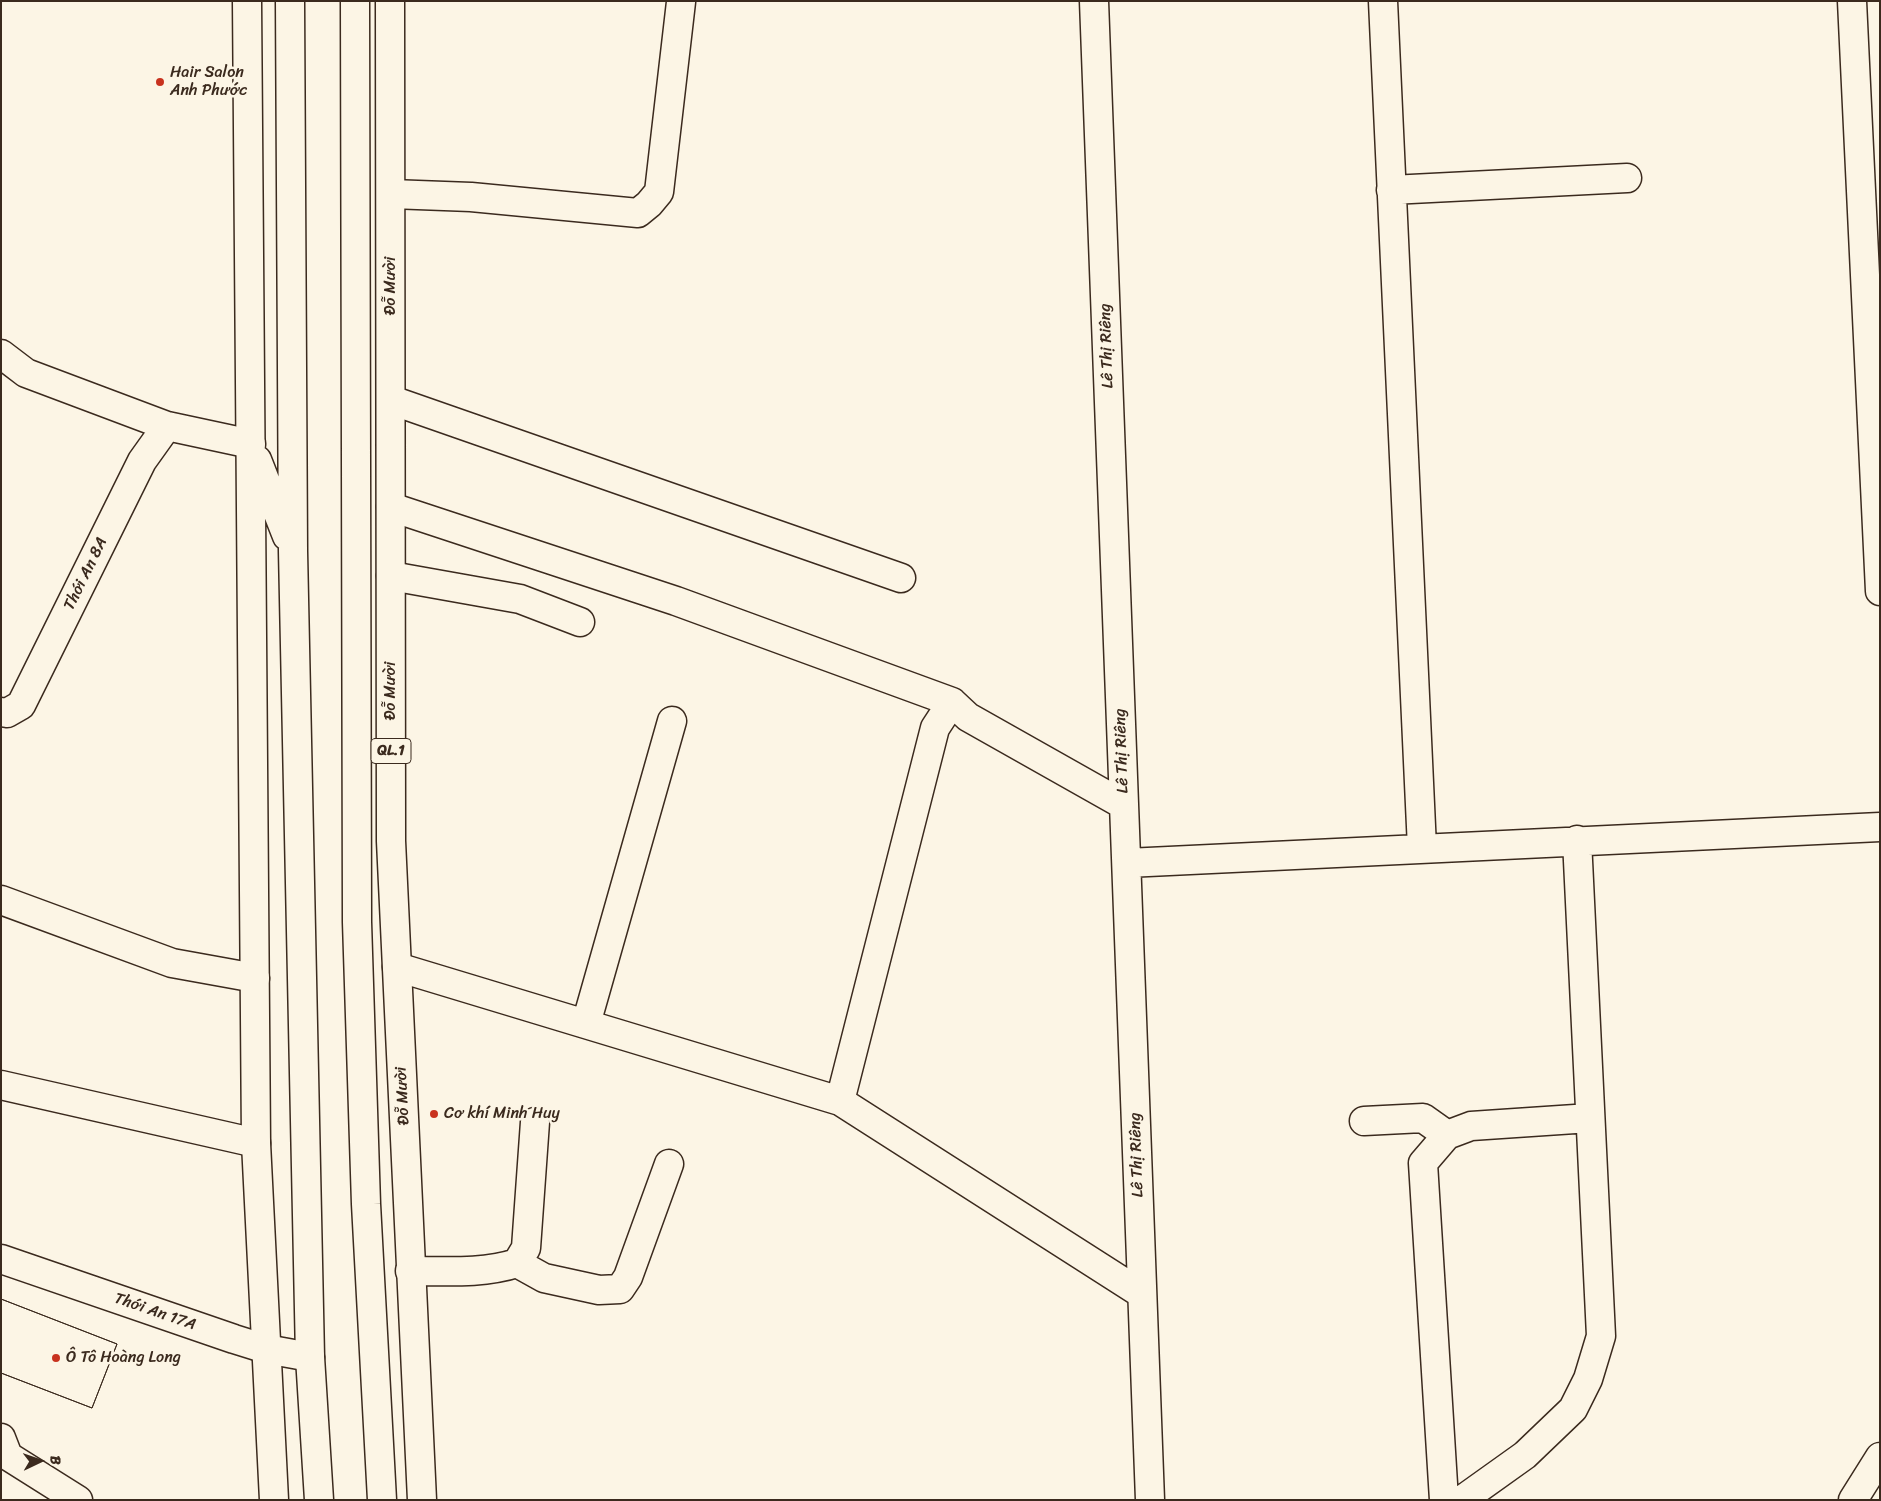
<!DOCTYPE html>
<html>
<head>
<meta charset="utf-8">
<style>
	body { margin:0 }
	#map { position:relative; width:1881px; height:1501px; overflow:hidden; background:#fcf5e5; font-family:Sriracha,sans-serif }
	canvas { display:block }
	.frame { position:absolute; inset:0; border:2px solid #3b2a1e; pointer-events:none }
	.north { position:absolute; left:15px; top:1436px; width:50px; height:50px; -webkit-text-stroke:4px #fcf5e5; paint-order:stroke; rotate:87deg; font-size:14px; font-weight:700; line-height:20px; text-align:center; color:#3b2a1e }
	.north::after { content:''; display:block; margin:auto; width:18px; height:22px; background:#3b2a1e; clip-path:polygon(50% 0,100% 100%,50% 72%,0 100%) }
</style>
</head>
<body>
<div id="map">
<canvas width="1881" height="1501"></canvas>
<div class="frame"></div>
<div class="north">B</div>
</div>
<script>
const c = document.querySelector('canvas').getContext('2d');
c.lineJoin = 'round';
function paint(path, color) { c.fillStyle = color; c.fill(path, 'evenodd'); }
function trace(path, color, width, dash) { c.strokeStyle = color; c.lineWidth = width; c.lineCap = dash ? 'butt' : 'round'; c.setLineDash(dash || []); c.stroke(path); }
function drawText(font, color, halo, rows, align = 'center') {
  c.font = font + ' Sriracha,sans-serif'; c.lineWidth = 5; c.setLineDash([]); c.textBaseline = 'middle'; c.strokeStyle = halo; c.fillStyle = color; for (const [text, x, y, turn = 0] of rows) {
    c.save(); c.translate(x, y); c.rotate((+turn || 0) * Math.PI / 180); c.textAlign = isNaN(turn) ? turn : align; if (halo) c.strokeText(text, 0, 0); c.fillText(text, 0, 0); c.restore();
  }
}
const building = new Path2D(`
	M1,1299L117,1344L92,1408L1,1373Z
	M1,1299L117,1344L92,1408L1,1373Z`);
paint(building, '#ebc1e8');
trace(building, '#3b2a1e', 1);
const minor = new Path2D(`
	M1094,1L1150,1500
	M1383,1L1422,848
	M1852,1L1880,591
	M1391,190L1627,178
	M391,194L471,197L638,213L649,204L659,192L681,2
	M1,354L26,373L167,426L251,444
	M391,400L901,578
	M391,507L676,601L952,702
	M391,576L520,599L580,622
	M1,712L7,713L21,705L142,461L167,426
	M1127,863L1880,827
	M1,900L172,963L255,978
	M397,967L840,1101L1142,1294
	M586,1024L672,721
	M1,1085L256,1143
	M840,1101L935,728L952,702L968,717L1124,805
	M1364,1121L1423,1118L1447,1135
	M1,1259L234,1339L266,1349L310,1357
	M517,1263L544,1278L599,1290L620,1289L628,1277L669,1164
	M410,1271C445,1271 483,1274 517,1263L526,1248L535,1122
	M1,1438L8,1456L78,1500
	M1444,1500L1423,1163L1447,1135L1471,1126L1590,1118
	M1462,1500L1525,1455L1573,1409L1588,1379L1601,1336L1577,840
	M1853,1500L1880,1457`);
const highway = new Path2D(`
	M247,1L256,1143L274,1500
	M290,1L293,551L310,1357L319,1500
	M355,1L357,922L366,1204L382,1500
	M390,1L391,841L422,1500
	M257,460L287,536`);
trace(minor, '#3b2a1e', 31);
trace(highway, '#3b2a1e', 31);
trace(minor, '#fcf5e5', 28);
trace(highway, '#fcf5e5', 28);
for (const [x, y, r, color] of [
	[160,82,5,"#c8321e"],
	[434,1114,5,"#c8321e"],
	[56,1358,5,"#c8321e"]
]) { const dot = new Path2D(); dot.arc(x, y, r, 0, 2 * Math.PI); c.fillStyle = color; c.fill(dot); trace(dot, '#fcf5e5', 2); }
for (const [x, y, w] of [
	[391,751,40]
]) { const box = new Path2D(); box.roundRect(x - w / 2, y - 12.5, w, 25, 4); c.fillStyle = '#fcf5e5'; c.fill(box); trace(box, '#3b2a1e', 1); }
drawText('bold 15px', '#3b2a1e', null, [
	["QL.1",391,751]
]);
drawText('16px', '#3b2a1e', '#fcf5e5', [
	["Hair Salon",170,73],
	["Anh Phước",170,91],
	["Cơ khí Minh Huy",444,1114],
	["Ô Tô Hoàng Long",66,1358]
], 'left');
drawText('16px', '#3b2a1e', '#fcf5e5', [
	["Đỗ Mười",391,286,-90],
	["Lê Thị Riêng",1107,346,-92],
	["Thới An 8A",86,574,-64],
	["Đỗ Mười",391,691,-90],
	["Lê Thị Riêng",1122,751,-92],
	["Đỗ Mười",403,1096,-93],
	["Lê Thị Riêng",1137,1155,-92],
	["Thới An 17A",155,1312,19]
]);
</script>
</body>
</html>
